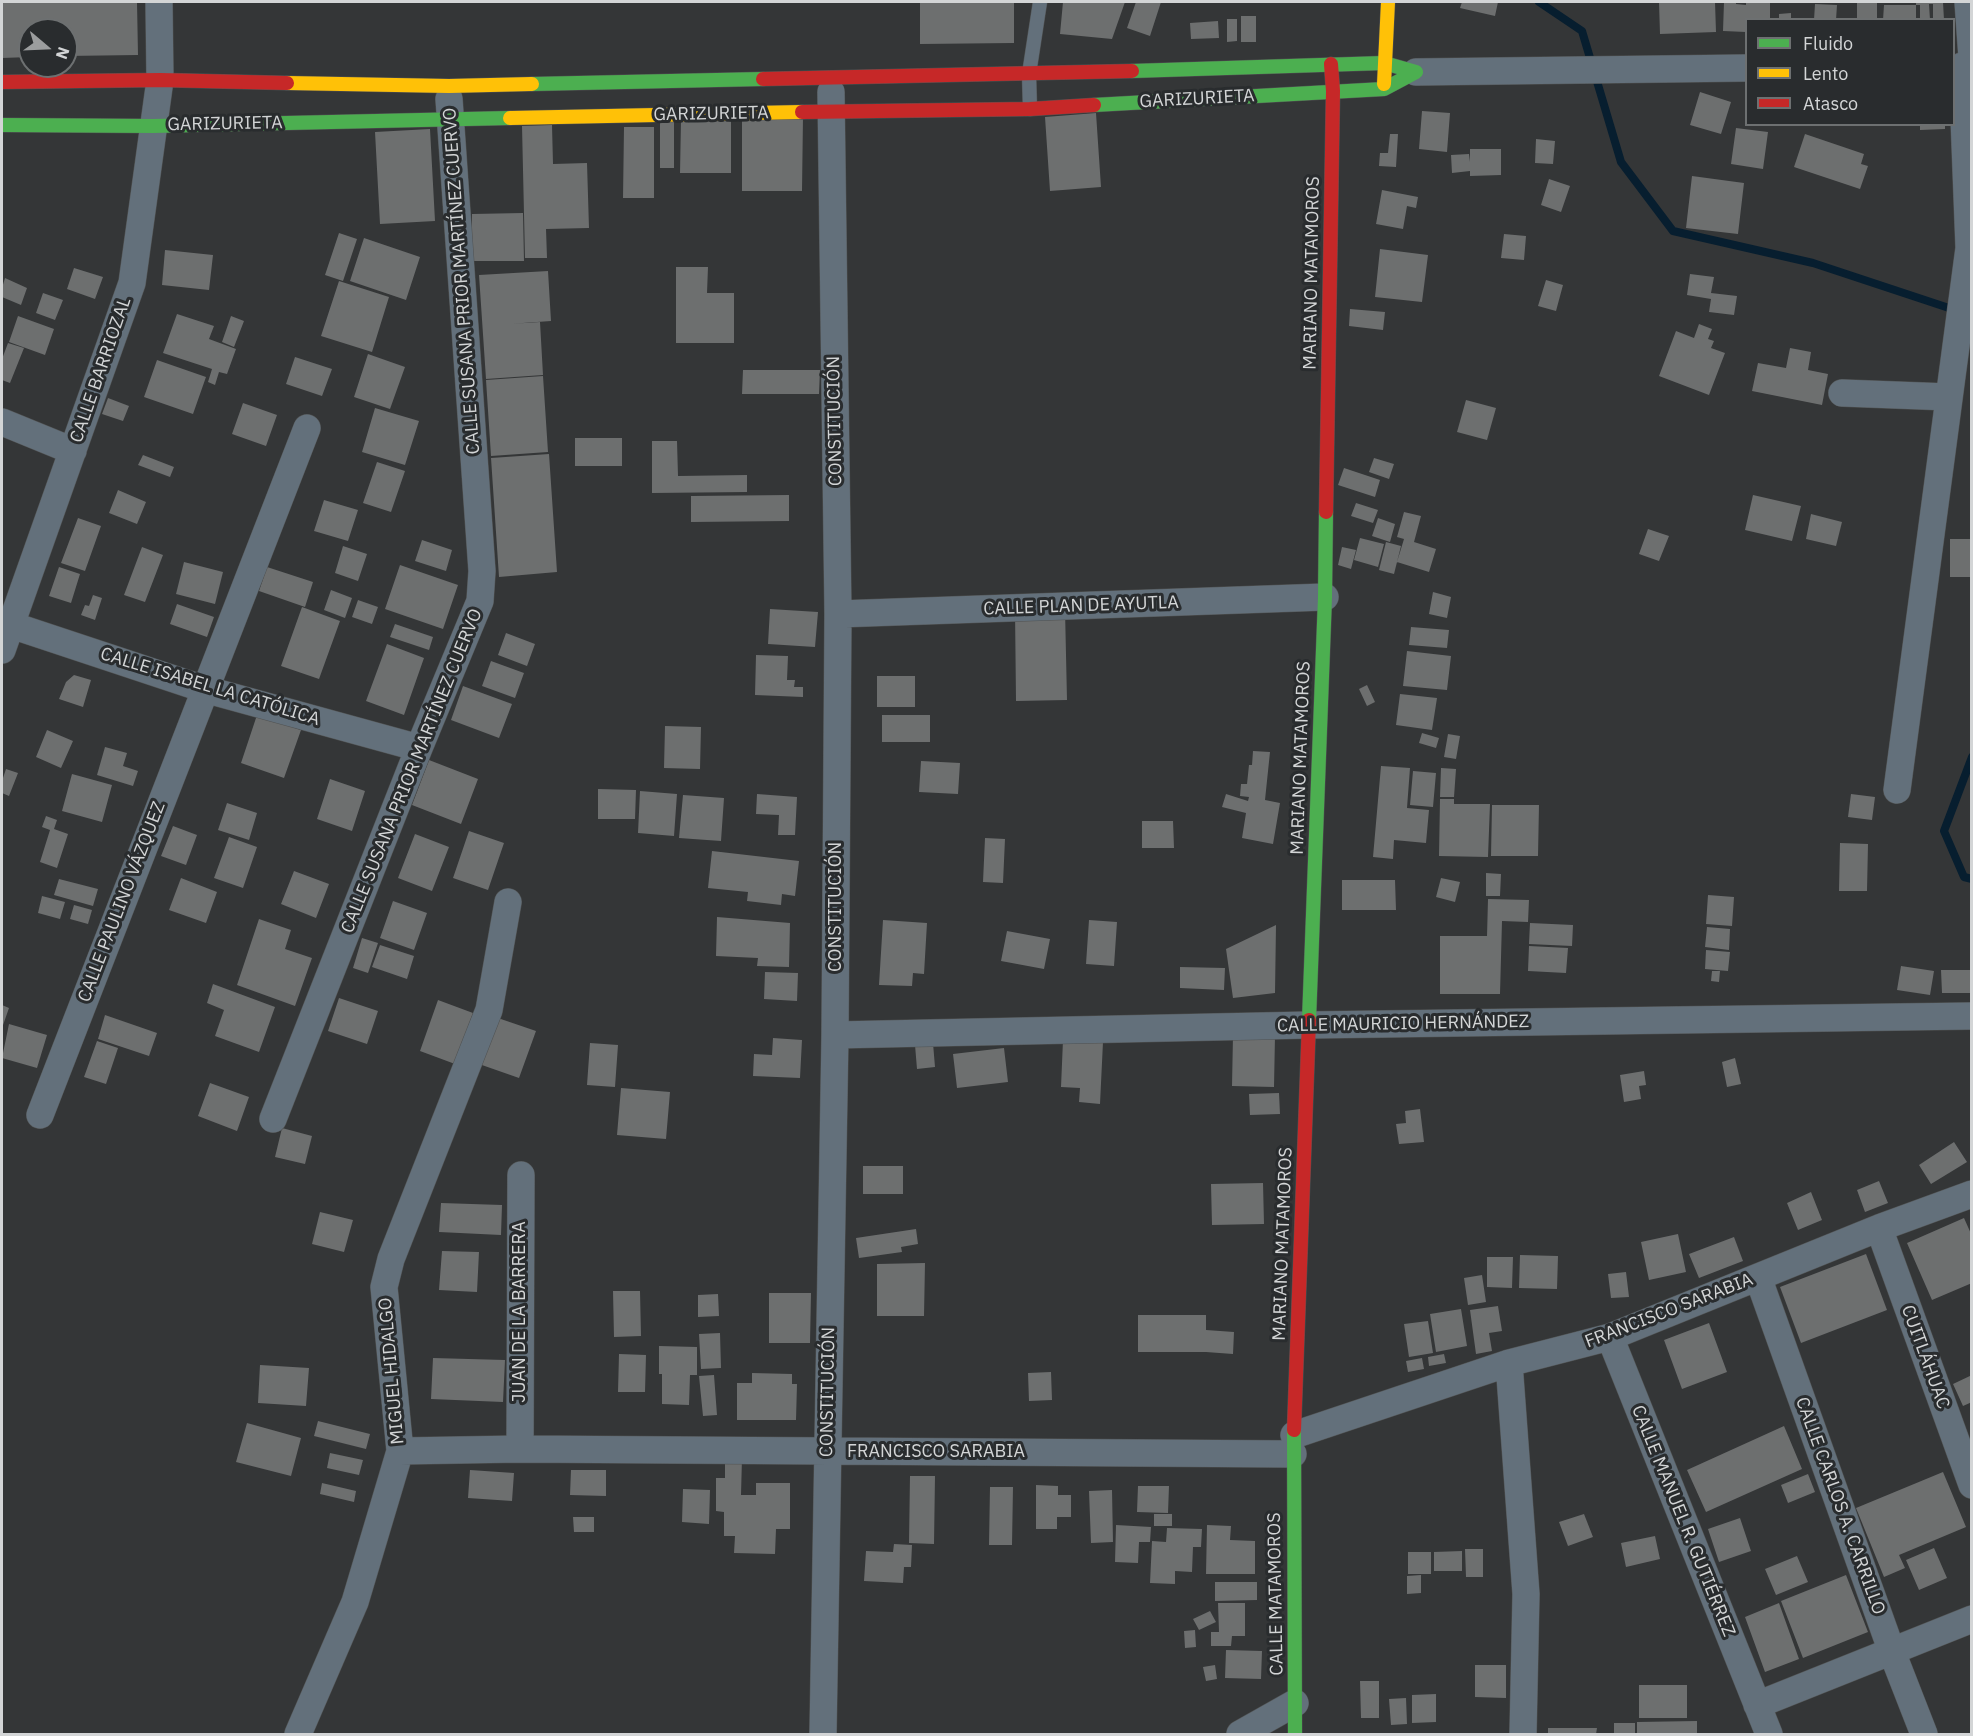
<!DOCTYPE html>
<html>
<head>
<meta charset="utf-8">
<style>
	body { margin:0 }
	#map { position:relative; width:1973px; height:1736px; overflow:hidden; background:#343637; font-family:"IBM Plex Sans",sans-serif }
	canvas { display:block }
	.frame { position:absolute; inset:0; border:3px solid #d3d5d6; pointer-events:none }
	.legend { position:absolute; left:1745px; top:18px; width:210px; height:108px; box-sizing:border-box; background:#292c2e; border:2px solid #6d7071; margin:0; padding:8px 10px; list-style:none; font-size:18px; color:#d3d5d6 }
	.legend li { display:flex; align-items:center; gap:12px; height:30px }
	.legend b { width:30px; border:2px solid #6d7071 }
	.north { position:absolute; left:18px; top:18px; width:60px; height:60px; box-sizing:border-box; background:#292c2e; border:2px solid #6d7071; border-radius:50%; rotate:109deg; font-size:16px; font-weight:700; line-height:24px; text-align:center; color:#d3d5d6 }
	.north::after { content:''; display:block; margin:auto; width:21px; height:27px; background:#9b9d9e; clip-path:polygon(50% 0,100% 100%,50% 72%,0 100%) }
</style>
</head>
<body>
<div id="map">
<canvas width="1973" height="1736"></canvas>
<div class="frame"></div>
<ul class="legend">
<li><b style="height:8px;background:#4caf50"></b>Fluido</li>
<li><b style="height:8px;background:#ffc107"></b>Lento</li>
<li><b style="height:8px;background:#c62828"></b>Atasco</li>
</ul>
<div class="north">N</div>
</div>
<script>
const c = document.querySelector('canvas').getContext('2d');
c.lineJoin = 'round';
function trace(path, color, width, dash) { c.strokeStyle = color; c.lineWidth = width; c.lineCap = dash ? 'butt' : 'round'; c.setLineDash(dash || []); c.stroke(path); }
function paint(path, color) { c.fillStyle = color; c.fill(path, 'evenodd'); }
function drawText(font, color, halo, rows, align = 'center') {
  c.font = font + ' "IBM Plex Sans",sans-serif'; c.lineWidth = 6; c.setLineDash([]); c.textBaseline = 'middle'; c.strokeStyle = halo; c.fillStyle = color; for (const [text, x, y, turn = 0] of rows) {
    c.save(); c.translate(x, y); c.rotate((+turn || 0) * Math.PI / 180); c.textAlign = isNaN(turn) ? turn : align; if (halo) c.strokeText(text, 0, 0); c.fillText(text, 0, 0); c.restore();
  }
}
trace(new Path2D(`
	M1539,2L1582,31L1621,162L1673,231L1813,263L1955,310
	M1972,757L1944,831L1964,877L1972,879`), '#071e2f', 8);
paint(new Path2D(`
	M2,2H137L138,55L66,56V30H30V57L2,58Z
	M920,2H1014V43L920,44Z
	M1063,2H1125L1112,39L1060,34Z
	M1136,2H1161L1150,36L1127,28Z
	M1462,2H1498L1495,16L1460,8Z
	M1659,2H1715L1716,32L1660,34Z
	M1724,2H1736V4L1746,5V2H1770V20H1746V32L1723,31Z
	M1857,2H1877V20H1857Z
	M1916,2H1943L1944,20H1933V4H1929L1930,20H1920V5H1916Z
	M1815,4L1837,5L1836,20H1814Z
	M1884,5H1916V20H1883Z
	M1791,13V20H1779V14Z
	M1241,16H1256V42H1241Z
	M1227,19H1237V41L1227,42Z
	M1218,21L1219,38L1191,39L1190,23Z
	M1700,92L1731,102L1721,134L1690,125Z
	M1422,111L1450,113L1447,152L1419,149Z
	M1096,113L1101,187L1050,191L1045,117Z
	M742,117H803L802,191H742Z
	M681,120H731V173H680Z
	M660,121H674V168H660Z
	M1920,124H1945V129L1920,130Z
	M552,125L553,164L587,163L589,228L546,229L547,258H525L522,126Z
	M624,127H654V198H623Z
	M1736,128L1768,132L1763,169L1731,164Z
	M430,129L435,221L380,224L375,132Z
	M1390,134H1398L1396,167L1379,166L1380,153H1388Z
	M1805,134L1864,154L1861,164L1868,166L1860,189L1794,167Z
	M1536,139L1555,141L1553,164L1535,163Z
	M1470,149H1501V175L1470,176V171L1452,173L1451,155L1469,154L1470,162Z
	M1692,176L1744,183L1738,234L1686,228Z
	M1549,179L1570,186L1561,212L1541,205Z
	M1382,190L1418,197L1416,208L1407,206L1403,229L1376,224Z
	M523,213L524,261H472V214Z
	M339,233L357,239L343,281L325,275Z
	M1504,234L1526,236L1524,260L1501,258Z
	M364,238L420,257L406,300L350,281Z
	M1380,249L1428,255L1422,302L1375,297Z
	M165,250L213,255L209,290L162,285Z
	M676,267H708L707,293H734V343H676Z
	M74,268L103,277L95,299L67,289Z
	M548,271L551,321L509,324L540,322L543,375L486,379L479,275Z
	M1690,274L1714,277L1711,293L1737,296L1734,315L1709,312L1711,299L1687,295Z
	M5,278L27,288L21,305L2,297V288Z
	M1546,280L1563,285L1556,311L1538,306Z
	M339,281L389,297L372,352L321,336Z
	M43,293L63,300L55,320L36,313Z
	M1350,309L1385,312L1383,330L1349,326Z
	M177,314L214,326L209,339L236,349L227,374L219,372L215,385L208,382L212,369L163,353Z
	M18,316L54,329L45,355L9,342Z
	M231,316L244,321L234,347L222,342Z
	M1699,324L1712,329L1708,339L1714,341L1711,348L1725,353L1709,395L1659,376L1676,331L1694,338Z
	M8,343L24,348L10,383L2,380V359Z
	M1790,348L1811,352L1808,370L1828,374L1822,405L1752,391L1758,363L1786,368Z
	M368,354L405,367L390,409L354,397Z
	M295,357L332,369L322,396L286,384Z
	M157,360L206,377L193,414L144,397Z
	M743,370H820L819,394H742Z
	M543,376L548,452L491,456L486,380Z
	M108,398L129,406L123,421L102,414Z
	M1466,400L1496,408L1487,440L1457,432Z
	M243,403L277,415L266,446L232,434Z
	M375,408L419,421L405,465L362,452Z
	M575,438H622V466H575Z
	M652,441H677L678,476L747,475V492L652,493Z
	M549,454L557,572L499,577L491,458Z
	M143,455L174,467L170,477L138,465Z
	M1374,458L1394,464L1389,479L1369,472Z
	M377,462L405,471L391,512L363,503Z
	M1344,468L1380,480L1375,497L1338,485Z
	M118,490L146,502L137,524L109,513Z
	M789,495V521L691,522V496Z
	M1753,495L1801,506L1792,541L1745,530Z
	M324,500L358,510L348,541L314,531Z
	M1356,503L1378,510L1373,523L1351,516Z
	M1404,512L1421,516L1414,542L1436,549L1429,572L1397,562L1404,539L1397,537Z
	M1811,514L1842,522L1836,546L1806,539Z
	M78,518L101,526L85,571L61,563Z
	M1378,518L1395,524L1390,542L1372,536Z
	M1648,529L1669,536L1659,561L1639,554Z
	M1360,538L1384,544L1378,567L1354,560Z
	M1950,539H1972V577H1950Z
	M422,540L452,550L446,571L415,561Z
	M1386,542L1401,546L1394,574L1379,570Z
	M343,546L367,554L358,581L335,573Z
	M142,547L163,555L145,602L124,595Z
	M1342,547L1356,550L1351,569L1338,565Z
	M184,562L223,572L215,604L176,594Z
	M400,565L458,585L443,629L385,609Z
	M59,567L80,574L71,603L49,596Z
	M267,567L313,582L305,607L259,591Z
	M331,590L352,598L345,618L324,610Z
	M1433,592L1451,597L1447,618L1429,614Z
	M93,595L102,598L95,620L81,615L85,605L89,606Z
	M358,600L378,607L372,624L352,617Z
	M177,604L214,617L207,637L170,624Z
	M302,607L340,621L319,679L281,666Z
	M770,609L818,612L815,647L768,644Z
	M1065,609L1067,700L1016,701L1015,610Z
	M395,624L433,637L429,650L390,637Z
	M1411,627L1449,630L1447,648L1409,645Z
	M506,633L535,644L527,666L498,655Z
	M387,644L424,658L404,715L366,701Z
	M1407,651L1451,656L1447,690L1403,686Z
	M756,655L788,656L787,680H795L794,687H803V697L755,695Z
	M491,661L524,673L515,698L482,686Z
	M74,675L91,680L83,707L59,699L66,682Z
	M877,676H915V707H877Z
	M1367,685L1375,702L1367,706L1359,689Z
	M463,686L512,704L499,738L451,720Z
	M1400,694L1437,698L1432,730L1396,725Z
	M257,715L301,730L284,778L241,763Z
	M882,715H930V742H882Z
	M665,726L701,727L700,769L664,768Z
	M47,730L73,741L61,768L36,757Z
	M1422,733L1439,738L1436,748L1419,743Z
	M1448,734L1460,736L1456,759L1444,757Z
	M105,747L127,753L123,766L138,771L133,786L97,775Z
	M1253,751L1270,752L1265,800L1280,803L1273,844L1242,838L1246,813L1222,807L1226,794L1248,801L1249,797L1240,796L1241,784H1247L1249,765H1252Z
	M429,760L478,779L461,824L412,805Z
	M921,761L960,763L958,794L919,792Z
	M1381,766L1410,768L1407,808L1429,810L1426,843L1394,840L1393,859L1373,857Z
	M1441,768L1456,769L1454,797H1440Z
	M6,769L18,773L9,796L2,793V781Z
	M1413,771L1436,773L1433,807L1410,805Z
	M72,774L112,785L102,822L62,811Z
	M330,779L365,791L352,831L317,819Z
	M598,789L636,790L635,819H598Z
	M640,791L677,794L674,836L638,833Z
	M757,794L797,797L795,835H778L779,815L756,814Z
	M1851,794L1875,797L1872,820L1848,817Z
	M683,795L724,798L721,841L679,838Z
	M1440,799H1454V804H1490L1488,857L1439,856Z
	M227,803L257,813L249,840L218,830Z
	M1492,805H1539L1538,856H1491Z
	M46,816L57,820L54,829L68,834L57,868L40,862L50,830L42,827Z
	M1142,821H1173L1174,848H1142Z
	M173,826L197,835L186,865L161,856Z
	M469,831L504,843L488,890L453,878Z
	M415,834L449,847L432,891L398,878Z
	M229,837L257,847L243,888L214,878Z
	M985,838L1005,839L1003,883L983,882Z
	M1840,843L1868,844L1867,891H1839Z
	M712,851L799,861L795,896L782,894L781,905L747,901L748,892L708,888Z
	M294,871L329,884L316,918L281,904Z
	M1486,873L1501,874L1500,896H1486Z
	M181,878L217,892L206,923L169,910Z
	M1441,878L1460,882L1455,902L1436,897Z
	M59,879L98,889L93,906L54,895Z
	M1342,880H1395L1396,910H1342Z
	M1708,895L1734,897L1732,926L1706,924Z
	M42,896L65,902L60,919L38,913Z
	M1488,899L1529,900L1528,922L1502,921L1500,994H1440V936H1487Z
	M393,901L427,913L414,950L380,938Z
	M74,905L92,910L88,924L70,919Z
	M717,917L790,923L789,967L757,966L758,958L716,956Z
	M259,919L291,930L285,949L312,958L295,1006L237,985Z
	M883,920L927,923L924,974L913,973L912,986L879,985Z
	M1089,920L1117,922L1114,966L1086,964Z
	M1530,923L1573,925L1572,946L1529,944Z
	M1276,925L1275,993L1233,998L1226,949Z
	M1707,927L1730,929L1729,950L1705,947Z
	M1007,931L1050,939L1044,969L1001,961Z
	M362,938L378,943L368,973L353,968Z
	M380,945L414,956L407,979L372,967Z
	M1529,946L1568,948L1566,973L1528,971Z
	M1706,950L1730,952L1728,971L1705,969Z
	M1901,966L1934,971L1930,995L1897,990Z
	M1180,967L1225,968L1224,990L1180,988Z
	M1941,970H1972V993H1942Z
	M1712,971H1720L1719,982L1711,981Z
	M765,972L798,973L797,1001L764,999Z
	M213,984L275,1007L259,1052L215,1036L224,1010L207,1003Z
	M339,998L378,1011L367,1044L328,1031Z
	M438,1000L473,1013L455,1064L420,1051Z
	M2,1005L9,1008L2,1028Z
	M105,1015L157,1033L149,1056L98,1039Z
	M495,1017L536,1031L519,1078L479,1064Z
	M9,1024L47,1035L37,1068L2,1058Z
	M1233,1035L1275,1036L1274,1087L1232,1086Z
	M773,1038L802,1040L800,1078L753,1076L754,1054L772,1055Z
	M1063,1040L1103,1042L1100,1104L1079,1102L1080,1088L1061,1087Z
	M97,1041L118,1048L106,1084L84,1077Z
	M590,1043L618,1045L615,1087L587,1085Z
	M933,1043L935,1067L917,1069L915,1045Z
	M1004,1048L1008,1082L957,1088L953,1054Z
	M1735,1058L1741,1084L1727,1087L1722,1062Z
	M1644,1071L1646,1085L1639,1086L1641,1099L1624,1102L1620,1075Z
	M210,1083L249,1097L237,1131L198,1116Z
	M621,1088L670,1092L666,1139L617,1135Z
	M1279,1093L1280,1114L1250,1115L1249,1094Z
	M1420,1109L1424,1142L1399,1144L1396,1124L1406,1123L1405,1111Z
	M282,1128L312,1136L305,1164L275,1157Z
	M1954,1142L1967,1162L1931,1184L1919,1165Z
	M863,1166H903V1194H863Z
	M1879,1181L1888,1203L1865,1212L1857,1190Z
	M1263,1183L1264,1224L1212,1225L1211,1184Z
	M1811,1192L1822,1220L1798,1230L1787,1203Z
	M441,1203L502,1205L501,1235L439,1232Z
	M320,1212L353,1220L344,1252L312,1244Z
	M1964,1218L1972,1236V1283L1932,1300L1907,1243Z
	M916,1229L918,1244L901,1247L902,1252L859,1258L856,1238Z
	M1678,1234L1686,1272L1649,1280L1641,1242Z
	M1734,1237L1743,1261L1699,1278L1689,1254Z
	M442,1251L479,1252L477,1292L439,1290Z
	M1866,1254L1887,1310L1801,1343L1780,1287Z
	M1520,1255L1558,1256L1557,1289L1519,1288Z
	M1487,1257H1513L1512,1288L1487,1287Z
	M925,1263L924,1316H877V1264Z
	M1626,1272L1629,1297L1611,1298L1608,1274Z
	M1482,1275L1486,1302L1468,1305L1464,1278Z
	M613,1291H640L641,1336L614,1337Z
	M769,1293H811L810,1343H769Z
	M718,1294L719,1316L698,1317V1295Z
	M1498,1306L1502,1331L1489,1333L1492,1351L1476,1354L1470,1310Z
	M1461,1309L1467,1346L1436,1352L1430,1314Z
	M1138,1315H1206V1330L1234,1332L1233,1354L1206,1352H1138Z
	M1428,1321L1433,1353L1409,1357L1404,1324Z
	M1709,1323L1727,1372L1682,1389L1664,1340Z
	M720,1333L721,1368L701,1369L699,1334Z
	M659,1346L697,1347V1375H690L689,1405L662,1404V1374H659Z
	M619,1354L646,1355L645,1392H618Z
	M1444,1354L1446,1363L1429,1366L1428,1357Z
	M433,1358L505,1360L503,1402L431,1399Z
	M1422,1358L1424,1369L1408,1372L1406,1361Z
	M260,1365L309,1368L306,1406L258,1403Z
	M1051,1372L1052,1400L1029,1401L1028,1373Z
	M752,1373L792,1374V1384H797L796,1420H737V1383H752Z
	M714,1375L717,1415L703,1416L699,1376Z
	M1972,1375V1402L1963,1406L1953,1384Z
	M318,1421L370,1434L366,1449L314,1436Z
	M247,1423L301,1438L291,1476L236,1462Z
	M1784,1426L1802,1469L1706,1512L1687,1470Z
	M330,1453L363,1460L359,1475L327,1468Z
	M725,1458H742L741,1495H756V1483H790V1529H776L775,1554L734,1553L735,1536H724V1512L716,1511V1478H725Z
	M470,1470L514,1473L512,1501L468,1498Z
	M571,1470H606V1496L570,1495Z
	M1943,1472L1966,1527L1899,1555L1905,1568L1884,1577L1856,1508Z
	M1808,1474L1815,1492L1788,1503L1781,1485Z
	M910,1476H935L934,1544L909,1543Z
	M322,1483L356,1491L354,1502L320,1494Z
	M1036,1485L1058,1486V1495H1071V1517H1057V1529H1036Z
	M1138,1486H1169L1168,1513L1137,1512Z
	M990,1487H1013L1012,1545H989Z
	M683,1489L710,1490L709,1524L682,1522Z
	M1112,1490L1113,1542L1091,1543L1089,1491Z
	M1154,1514H1172V1526H1154Z
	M1584,1514L1593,1537L1568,1546L1559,1522Z
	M573,1517H594V1532H574Z
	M1740,1518L1751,1551L1719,1562L1708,1529Z
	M1116,1525L1151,1527L1150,1542H1139L1138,1563L1115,1562Z
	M1207,1525L1231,1526L1230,1540L1255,1541V1574H1206Z
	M1167,1528L1202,1529L1201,1547H1193L1192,1572L1175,1571V1584L1150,1583L1152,1541L1166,1542Z
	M1655,1536L1660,1559L1626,1567L1621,1543Z
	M894,1544L912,1545L911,1567H904L903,1583L864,1581L866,1551L893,1552Z
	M1934,1548L1947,1578L1919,1590L1906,1560Z
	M1465,1549H1483V1577H1466Z
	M1462,1551V1571H1434V1552Z
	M1408,1552H1431V1574H1408Z
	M1797,1556L1808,1582L1776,1595L1765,1569Z
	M1421,1575V1593L1407,1594V1576Z
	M1846,1575L1868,1632L1803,1658L1781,1601Z
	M1215,1582H1257V1600L1215,1601Z
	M1218,1603H1245V1636H1232L1231,1646H1211V1632H1219Z
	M1779,1603L1799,1659L1765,1672L1745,1617Z
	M1210,1611L1216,1622L1199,1630L1193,1619Z
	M1195,1630L1196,1647L1185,1648L1184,1631Z
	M1226,1650L1262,1651L1261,1679L1225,1678Z
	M1215,1665L1217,1679L1206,1681L1203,1667Z
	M1475,1665H1506V1698L1475,1697Z
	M1360,1681H1379V1718H1361Z
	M1639,1685H1687V1718H1639Z
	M1436,1694V1722L1412,1723V1695Z
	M1406,1698L1407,1724L1391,1725L1389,1699Z
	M1697,1721V1734H1637V1722Z
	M1614,1723H1635V1734H1614Z
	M1548,1728H1597L1596,1734H1548Z`), '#6d6f6f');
const lane = new Path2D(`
	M1030,109L1029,74L1040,2`);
const street = new Path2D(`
	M1968,2L1972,58
	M1416,72L1746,68
	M1842,393L1949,397
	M2,422L73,451
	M838,614L1325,597
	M2,622L204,689L419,748
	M2,650L132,283L160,80L159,2
	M1897,790L1969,248L1962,66
	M835,1035L1309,1025L1972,1016
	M40,1115L307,428
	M273,1119L419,748L480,601L482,571L449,99
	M1879,1228L1972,1485
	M1758,1277L1892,1652L1924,1734
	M1610,1337L1769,1734
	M1509,1363L1526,1594L1523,1734
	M1294,1435L1509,1363L1610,1337L1879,1228L1972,1194
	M520,1449L521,1175
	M400,1451L520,1449L1293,1454
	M1757,1705L1972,1619
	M298,1734L355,1602L400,1451L384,1287L391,1259L489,1010L508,902
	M823,1734L835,1035L838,614L831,92
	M1240,1734L1295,1703`);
const fast = new Path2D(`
	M1132,71L1384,63L1416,72
	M532,84L763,79
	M1094,105L1384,89L1416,72
	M2,125L153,126L510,118
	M1309,1020L1325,597L1326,512
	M1294,1430L1295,1734`);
const slow = new Path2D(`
	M287,83L449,86L532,84
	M1384,84L1388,2
	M510,118L802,112`);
const jam = new Path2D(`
	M763,79L1132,71
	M2,82L160,80L287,83
	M802,112L1030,109L1094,105
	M1326,512L1333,91L1331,64
	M1294,1430L1309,1020`);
trace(lane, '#515353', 15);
trace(street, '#515353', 28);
trace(fast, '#515353', 15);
trace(slow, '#515353', 15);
trace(jam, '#515353', 15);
trace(lane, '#63707b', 14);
trace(street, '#63707b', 27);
trace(fast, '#4caf50', 14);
trace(slow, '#ffc107', 14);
trace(jam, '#c62828', 14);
drawText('18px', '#d3d5d6', '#292c2e', [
	["GARIZURIETA",1197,99,-3],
	["GARIZURIETA",711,114,-1],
	["GARIZURIETA",225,124,-1],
	["MARIANO MATAMOROS",1312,273,-89],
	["CALLE SUSANA PRIOR MARTÍNEZ CUERVO",462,281,-94],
	["CALLE BARRIOZAL",101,370,-71],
	["CONSTITUCIÓN",835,421,-91],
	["CALLE PLAN DE AYUTLA",1081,606,-2],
	["CALLE ISABEL LA CATÓLICA",210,687,17],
	["MARIANO MATAMOROS",1301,758,-88],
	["CALLE SUSANA PRIOR MARTÍNEZ CUERVO",412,771,-68],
	["CALLE PAULINO VÁZQUEZ",122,902,-69],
	["CONSTITUCIÓN",836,907,-90],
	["CALLE MAURICIO HERNÁNDEZ",1403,1024,-1],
	["MARIANO MATAMOROS",1283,1244,-88],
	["FRANCISCO SARABIA",1669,1311,-21],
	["JUAN DE LA BARRERA",520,1312,-90],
	["CUITLÁHUAC",1925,1357,70],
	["MIGUEL HIDALGO",392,1371,-95],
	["CONSTITUCIÓN",828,1392,-89],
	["FRANCISCO SARABIA",936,1452],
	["CALLE CARLOS A. CARRILLO",1840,1506,70],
	["CALLE MANUEL R. GUTIÉRREZ",1683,1521,68],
	["CALLE MATAMOROS",1276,1594,-91]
]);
</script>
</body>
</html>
